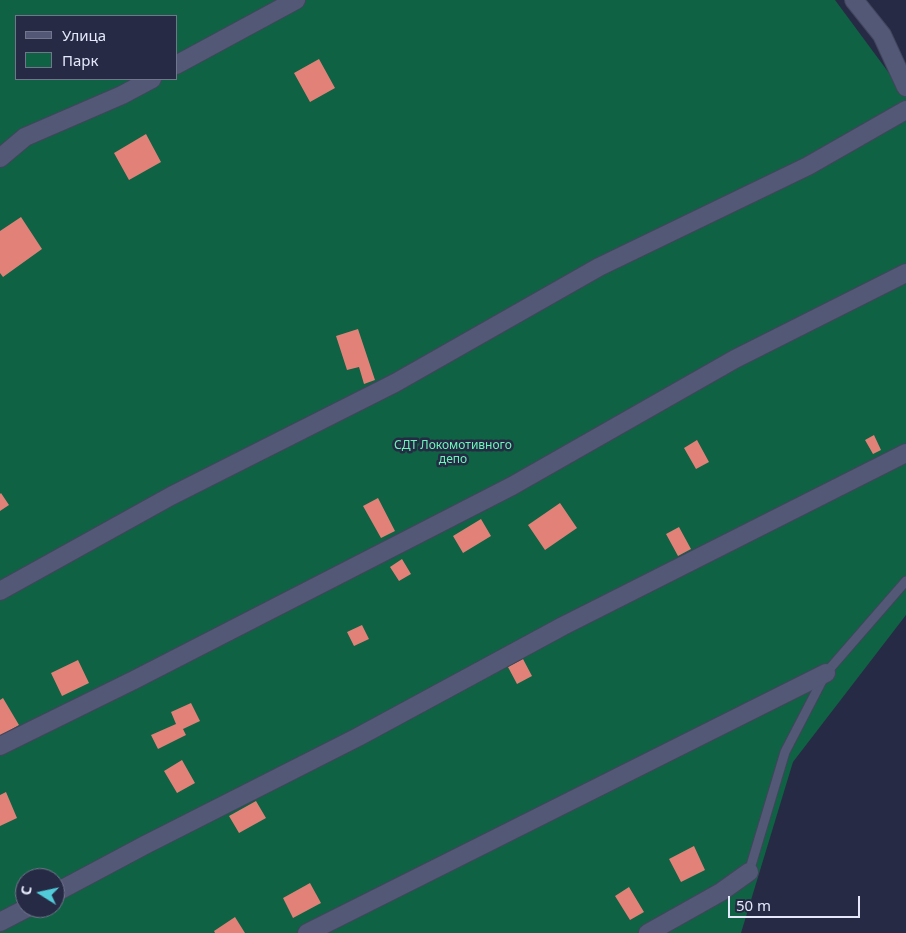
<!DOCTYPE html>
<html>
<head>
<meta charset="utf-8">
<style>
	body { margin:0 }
	#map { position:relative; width:906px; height:933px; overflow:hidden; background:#262a44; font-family:"Noto Sans",sans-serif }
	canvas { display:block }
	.legend { position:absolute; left:15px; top:15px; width:162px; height:65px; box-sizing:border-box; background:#262a44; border:1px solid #72768d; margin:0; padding:6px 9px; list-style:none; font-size:15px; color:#e4e8fa }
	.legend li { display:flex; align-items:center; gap:10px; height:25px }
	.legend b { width:25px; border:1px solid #72768d }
	.north { position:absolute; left:15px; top:868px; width:50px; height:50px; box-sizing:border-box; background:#262a44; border:1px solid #72768d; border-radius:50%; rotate:280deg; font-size:14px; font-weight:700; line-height:20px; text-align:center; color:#e4e8fa }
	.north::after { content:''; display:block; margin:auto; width:18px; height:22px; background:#52cbd9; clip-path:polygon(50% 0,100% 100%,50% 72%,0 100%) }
	.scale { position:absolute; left:728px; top:896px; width:132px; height:22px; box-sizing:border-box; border:2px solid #e4e8fa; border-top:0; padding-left:6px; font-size:15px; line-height:18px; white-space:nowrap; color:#e4e8fa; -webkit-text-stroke:4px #262a44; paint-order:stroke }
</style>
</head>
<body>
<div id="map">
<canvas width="906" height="933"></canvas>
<ul class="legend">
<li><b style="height:6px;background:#525875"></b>Улица</li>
<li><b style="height:14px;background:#0f6243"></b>Парк</li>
</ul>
<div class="north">С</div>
<div class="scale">50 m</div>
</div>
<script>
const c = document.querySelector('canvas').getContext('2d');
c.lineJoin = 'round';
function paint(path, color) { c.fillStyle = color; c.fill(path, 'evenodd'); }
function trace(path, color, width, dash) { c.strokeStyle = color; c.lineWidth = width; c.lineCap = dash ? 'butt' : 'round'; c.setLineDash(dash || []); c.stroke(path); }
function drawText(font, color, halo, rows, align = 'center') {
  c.font = font + ' "Noto Sans",sans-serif'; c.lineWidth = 5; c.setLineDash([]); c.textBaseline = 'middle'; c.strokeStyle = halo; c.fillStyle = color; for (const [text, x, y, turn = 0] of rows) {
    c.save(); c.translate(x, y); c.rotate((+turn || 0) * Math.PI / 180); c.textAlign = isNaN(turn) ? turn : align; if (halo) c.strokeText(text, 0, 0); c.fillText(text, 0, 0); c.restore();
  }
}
paint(new Path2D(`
	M0,0H835L906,96V615L793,762L741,933H0ZM16,16H176V79H16ZM25,878H55V908H25Z`), '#0f6243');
paint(new Path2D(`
	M319,59L335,88L310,102L294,73Z
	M146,134L161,162L129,180L114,153Z
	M21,217L42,249L3,277L0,273V231Z
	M358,329L375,380L364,384L359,367L347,370L336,336Z
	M874,435L881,450L873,454L865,440Z
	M697,440L709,462L696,469L684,448Z
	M1,493L9,505L0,511V494Z
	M378,498L395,531L381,538L363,506Z
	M560,503L577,528L545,550L528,525Z
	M481,519L491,536L463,553L453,536Z
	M679,527L691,549L678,556L666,534Z
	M402,559L411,574L399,581L390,567Z
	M362,625L369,639L354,646L347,632Z
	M523,659L532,676L517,684L508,667Z
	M78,660L89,683L62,696L51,673Z
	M3,698L19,725L0,736V700Z
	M191,703L200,721L183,729L186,735L158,749L151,735L176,724L171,712Z
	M182,760L195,783L177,793L164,771Z
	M6,792L17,818L0,826V795Z
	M256,801L266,818L239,833L229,816Z
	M694,846L705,870L681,882L669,859Z
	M310,883L321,903L293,918L283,898Z
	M629,887L644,912L630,920L615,896Z
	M235,917L245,933H215L214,931Z`), '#e28178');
const lane = new Path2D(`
	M749,872L785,752L826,673L906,581`);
const street = new Path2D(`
	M854,0L882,35L906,87
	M176,65L296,0
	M0,158L25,137L122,95L152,79
	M0,591L171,496L395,383L599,267L808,166L906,110
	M0,746L134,680L512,486L735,359L906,273
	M55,893L145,845L358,737L563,626L906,453
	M0,922L27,908
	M307,933L826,673
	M648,933L721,892L749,872`);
trace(lane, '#42455c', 11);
trace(street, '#42455c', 20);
trace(lane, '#525875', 9);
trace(street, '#525875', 18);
drawText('12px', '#6bf7b9', '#262a44', [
	["СДТ Локомотивного",453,446],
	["депо",453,460]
]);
</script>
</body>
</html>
